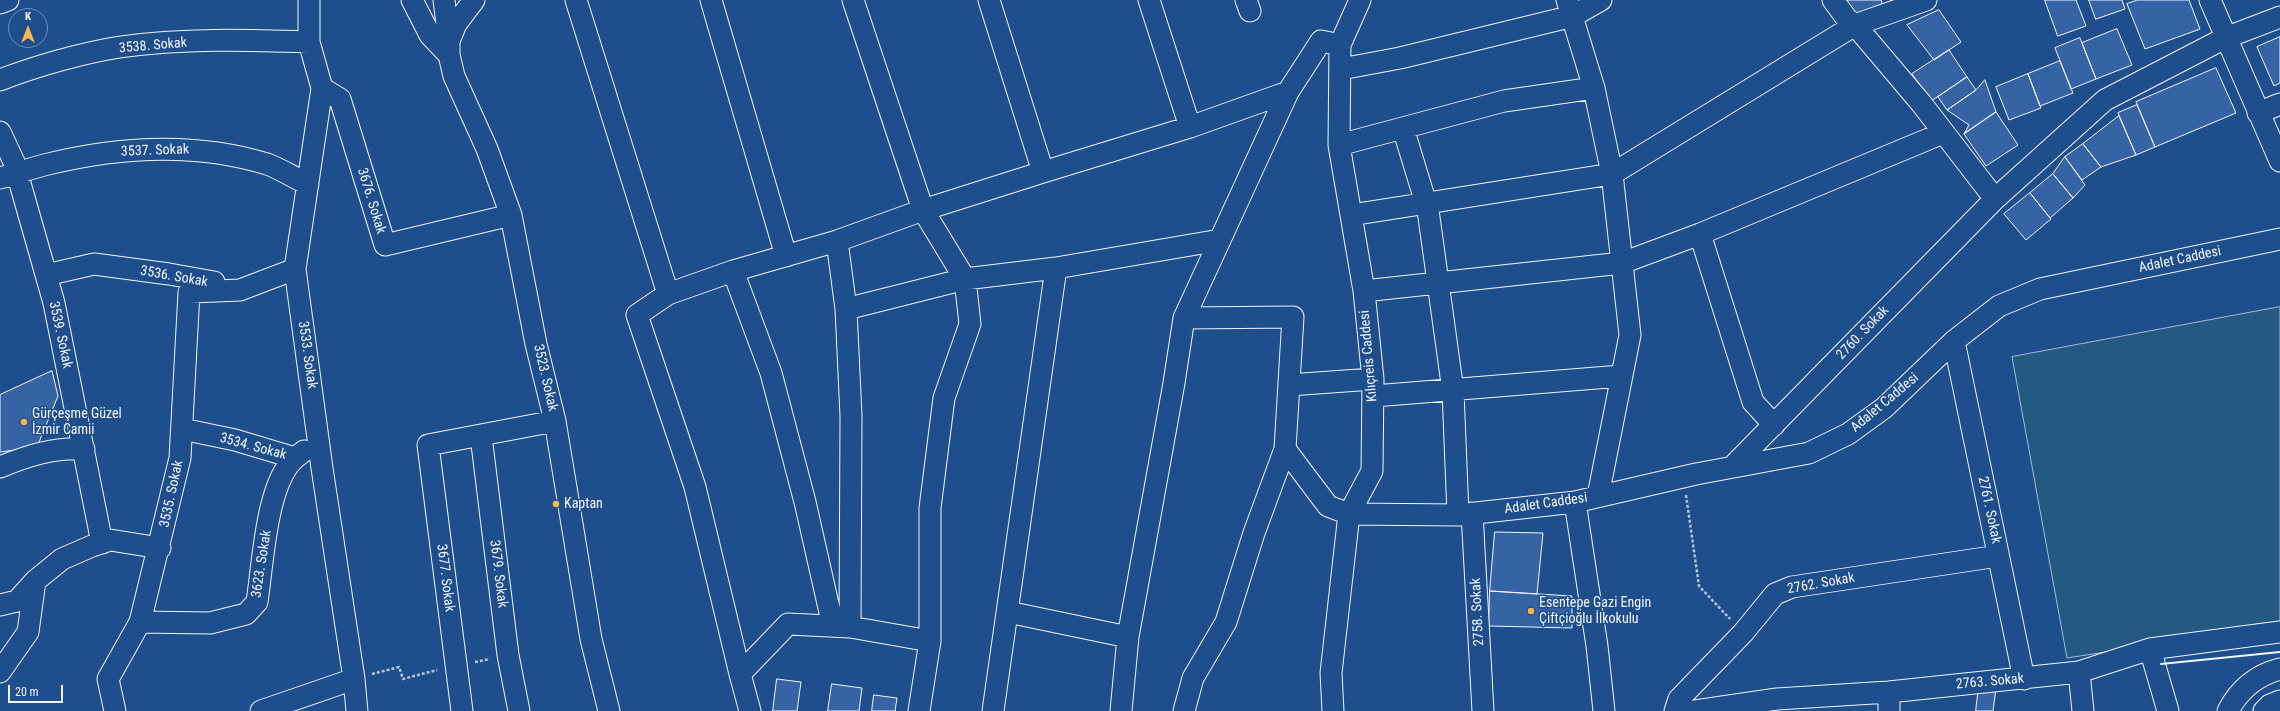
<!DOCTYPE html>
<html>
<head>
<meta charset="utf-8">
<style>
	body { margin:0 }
	#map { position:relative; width:2280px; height:711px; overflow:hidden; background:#1f4e8c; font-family:"Roboto Condensed",sans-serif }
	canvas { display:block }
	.north { position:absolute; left:8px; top:8px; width:40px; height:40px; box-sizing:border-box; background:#1f4e8c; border:1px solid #7391ba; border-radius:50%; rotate:0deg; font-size:11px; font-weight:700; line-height:16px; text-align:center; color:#f2f6ff }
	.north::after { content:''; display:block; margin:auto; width:14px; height:18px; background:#ffb74d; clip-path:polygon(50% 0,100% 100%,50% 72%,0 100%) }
	.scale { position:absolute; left:8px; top:685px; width:55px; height:18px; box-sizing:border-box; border:2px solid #f2f6ff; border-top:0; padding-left:5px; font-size:12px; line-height:14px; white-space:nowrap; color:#f2f6ff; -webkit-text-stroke:3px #1f4e8c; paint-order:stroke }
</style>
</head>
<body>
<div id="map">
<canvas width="2280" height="711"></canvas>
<div class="north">K</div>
<div class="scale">20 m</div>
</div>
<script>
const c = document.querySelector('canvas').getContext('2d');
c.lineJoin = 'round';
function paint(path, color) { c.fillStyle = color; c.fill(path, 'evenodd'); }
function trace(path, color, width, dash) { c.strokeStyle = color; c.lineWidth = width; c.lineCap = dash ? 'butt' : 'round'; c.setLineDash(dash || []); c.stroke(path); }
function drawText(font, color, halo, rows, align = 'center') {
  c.font = font + ' "Roboto Condensed",sans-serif'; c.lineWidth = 3; c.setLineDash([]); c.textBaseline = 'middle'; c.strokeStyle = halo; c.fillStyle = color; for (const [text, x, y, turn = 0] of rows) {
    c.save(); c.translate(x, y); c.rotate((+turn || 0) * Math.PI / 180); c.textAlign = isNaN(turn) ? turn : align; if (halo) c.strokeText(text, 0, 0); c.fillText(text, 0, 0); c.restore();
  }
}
const green = new Path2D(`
	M2280,307V625L2067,658L2012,357Z`);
paint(green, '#245a82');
trace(green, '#a8bbd7', 1);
const building = new Path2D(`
	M1846,0H1881L1883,6L1851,16Z
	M2045,0H2076L2086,26L2058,36Z
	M2089,0H2122L2125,9L2096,19Z
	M2138,0H2189L2200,29L2145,49L2127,4Z
	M1939,10L1961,42L1934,60L1907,25Z
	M2117,29L2132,65L2096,79L2082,43Z
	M2280,37V83L2274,86L2257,47Z
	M2080,38L2096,79L2071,89L2055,48Z
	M1949,50L1967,77L1931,101L1912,74Z
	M2060,61L2073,93L2040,106L2028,74Z
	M2216,68L2236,113L2155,147L2136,102Z
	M2028,74L2041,108L2009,120L1996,87Z
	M1967,77L1976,90L1947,110L1938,97Z
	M1985,80L1996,112L1964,134L1969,125L1947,110L1976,90Z
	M2137,105L2155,147L2136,155L2118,113Z
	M1996,112L2018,145L1986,166L1964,134Z
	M2119,116L2136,155L2101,167L2083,144Z
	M2083,144L2101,167L2082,180L2065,157Z
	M2065,157L2085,185L2073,198L2053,174Z
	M2053,174L2073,198L2050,218L2030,193Z
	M2030,193L2051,219L2026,240L2004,214Z
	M52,371L58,396L37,447L0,452V395Z
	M1495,532L1543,533L1537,594L1490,591Z
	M1490,591L1572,596V628L1489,626Z
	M777,679L801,682L797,711H773Z
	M832,684L862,688L859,711H828Z
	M1979,686L1996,688L1993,711H1976Z
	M874,695L897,698L895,711H872Z`);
paint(building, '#3563a3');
trace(building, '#f2f6ff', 1);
const minor = new Path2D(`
	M309,0V42L322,88L295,269L322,468L354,679L357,711
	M412,0L430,35L449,55
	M444,0L449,41
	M474,0L456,24L449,41V55L454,76L487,149L511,215L536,344L555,421L591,639L609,711
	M576,0L668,294
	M711,0L786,256
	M853,0L923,210L965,279L970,324L944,398L930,508V641L919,711
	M1149,0L1190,127
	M1246,0L1250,11
	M1567,0L1594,88L1612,174L1630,335L1598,496
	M1833,0L1847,19L1855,25L1921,103L1995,199
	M2210,0L2280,161
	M0,3L8,0
	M1341,69L1400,58L1573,16L1601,0
	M0,80C36,66 82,53 120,47C182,38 247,40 309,42
	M322,88L340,99L385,245L511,215
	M2258,113L2280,104
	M1403,128L1428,210L1453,391L1458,515
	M0,132L14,162L54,303L102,543
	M1339,145L1504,101L1594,88
	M1043,172L1190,127L1288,92
	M0,178C15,174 29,169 44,165C116,147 195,142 267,164C281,169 294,178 308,184
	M1351,215L1612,174L1855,25L1926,0
	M1700,234L1753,402L1774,425
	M837,241L846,309
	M733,271L771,373L805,502L833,626
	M46,275L94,264L169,274L214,282L217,291L240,290L295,269
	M1364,291L1622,263L1700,234L1943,133
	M1184,318L1293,317L1285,449L1328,506L1349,514L1458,515L1575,502L1696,474L1809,453L1848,434L1884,408L1954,341L1999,306L2040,289L2280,239
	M1954,341L2024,679
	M1289,385L1373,379
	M1374,396L1621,376
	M182,429L235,440L295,458L304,451
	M481,436L508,655L519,711
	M0,467C27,456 54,447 84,449
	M1732,467L1995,199L2105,100L2225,38L2280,17
	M1575,502L1597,646L1604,711
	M1472,513L1483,711
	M0,605L17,601L35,581L62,559L92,546L110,540L160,548
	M1008,612L1128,637
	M140,622L210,623L246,614L257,602C263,564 266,483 295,458
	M850,627L851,416L846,309L965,279L1056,268L1220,240L1288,92L1321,41L1340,45
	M930,641L850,627L788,624L740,674L695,487L637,315L668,294L733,271L837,241L923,210L1043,172L989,0
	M2150,649L2168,711
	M0,672L28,632L35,581
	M2079,672L2083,711
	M740,674L750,711
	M1889,692V711
	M115,711L108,679L140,622L180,458L189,292L217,291
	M261,711L354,679
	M462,711L428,445L555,421
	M993,711L1056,268
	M1121,711L1128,637L1174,383L1184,318L1220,240
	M1184,711L1193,678L1226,622L1254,533L1285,449
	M1333,711L1331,673L1349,514L1372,471L1373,379L1364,291L1339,145L1340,45L1360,0
	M1675,711L1679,699L1743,633L1775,594L1792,587L1998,556
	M1695,711L1777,699L1889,692L2079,672L2150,649L2280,632
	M2228,711C2239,690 2257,675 2280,669
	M2264,711L2270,705L2280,701`);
trace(minor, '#f2f6ff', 23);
trace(new Path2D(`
	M1686,495L1699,586L1730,619
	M475,662L490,659
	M372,674L399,667L403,679L437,670`), '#b3c4dc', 2.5, [3, 2]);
trace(minor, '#1f4e8c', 21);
trace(new Path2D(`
	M2161,664L2280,652`), '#f2f6ff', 2);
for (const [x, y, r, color] of [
	[24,422,4,"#ffb74d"],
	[556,504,4,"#ffb74d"],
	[1531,611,4,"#ffb74d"]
]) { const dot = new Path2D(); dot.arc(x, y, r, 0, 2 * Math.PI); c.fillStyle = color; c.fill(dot); trace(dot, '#1f4e8c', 1.5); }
drawText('14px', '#f2f6ff', '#1f4e8c', [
	["3538. Sokak",153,46,-5],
	["3537. Sokak",155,151,-2],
	["3676. Sokak",371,201,73],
	["Adalet Caddesi",2180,260,-12],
	["3536. Sokak",174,277,10],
	["2760. Sokak",1863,333,-46],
	["3539. Sokak",60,335,78],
	["3533. Sokak",307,355,82],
	["Kılıçreis Caddesi",1369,356,-95],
	["3523. Sokak",545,378,77],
	["Adalet Caddesi",1885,403,-40],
	["3534. Sokak",253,447,15],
	["3535. Sokak",172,494,-78],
	["Adalet Caddesi",1546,504,-8],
	["2761. Sokak",1989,510,78],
	["3623. Sokak",262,564,-81],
	["3679. Sokak",498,574,83],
	["3677. Sokak",445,578,83],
	["2762. Sokak",1821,584,-10],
	["2758. Sokak",1478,612,-93],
	["2763. Sokak",1990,682,-5]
]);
drawText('14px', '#f2f6ff', '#1f4e8c', [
	["Gürçeşme Güzel",32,414],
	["İzmir Camii",32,430],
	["Kaptan",564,504],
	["Esentepe Gazi Engin",1539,603],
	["Çiftçioğlu İlkokulu",1539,619]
], 'left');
</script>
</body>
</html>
